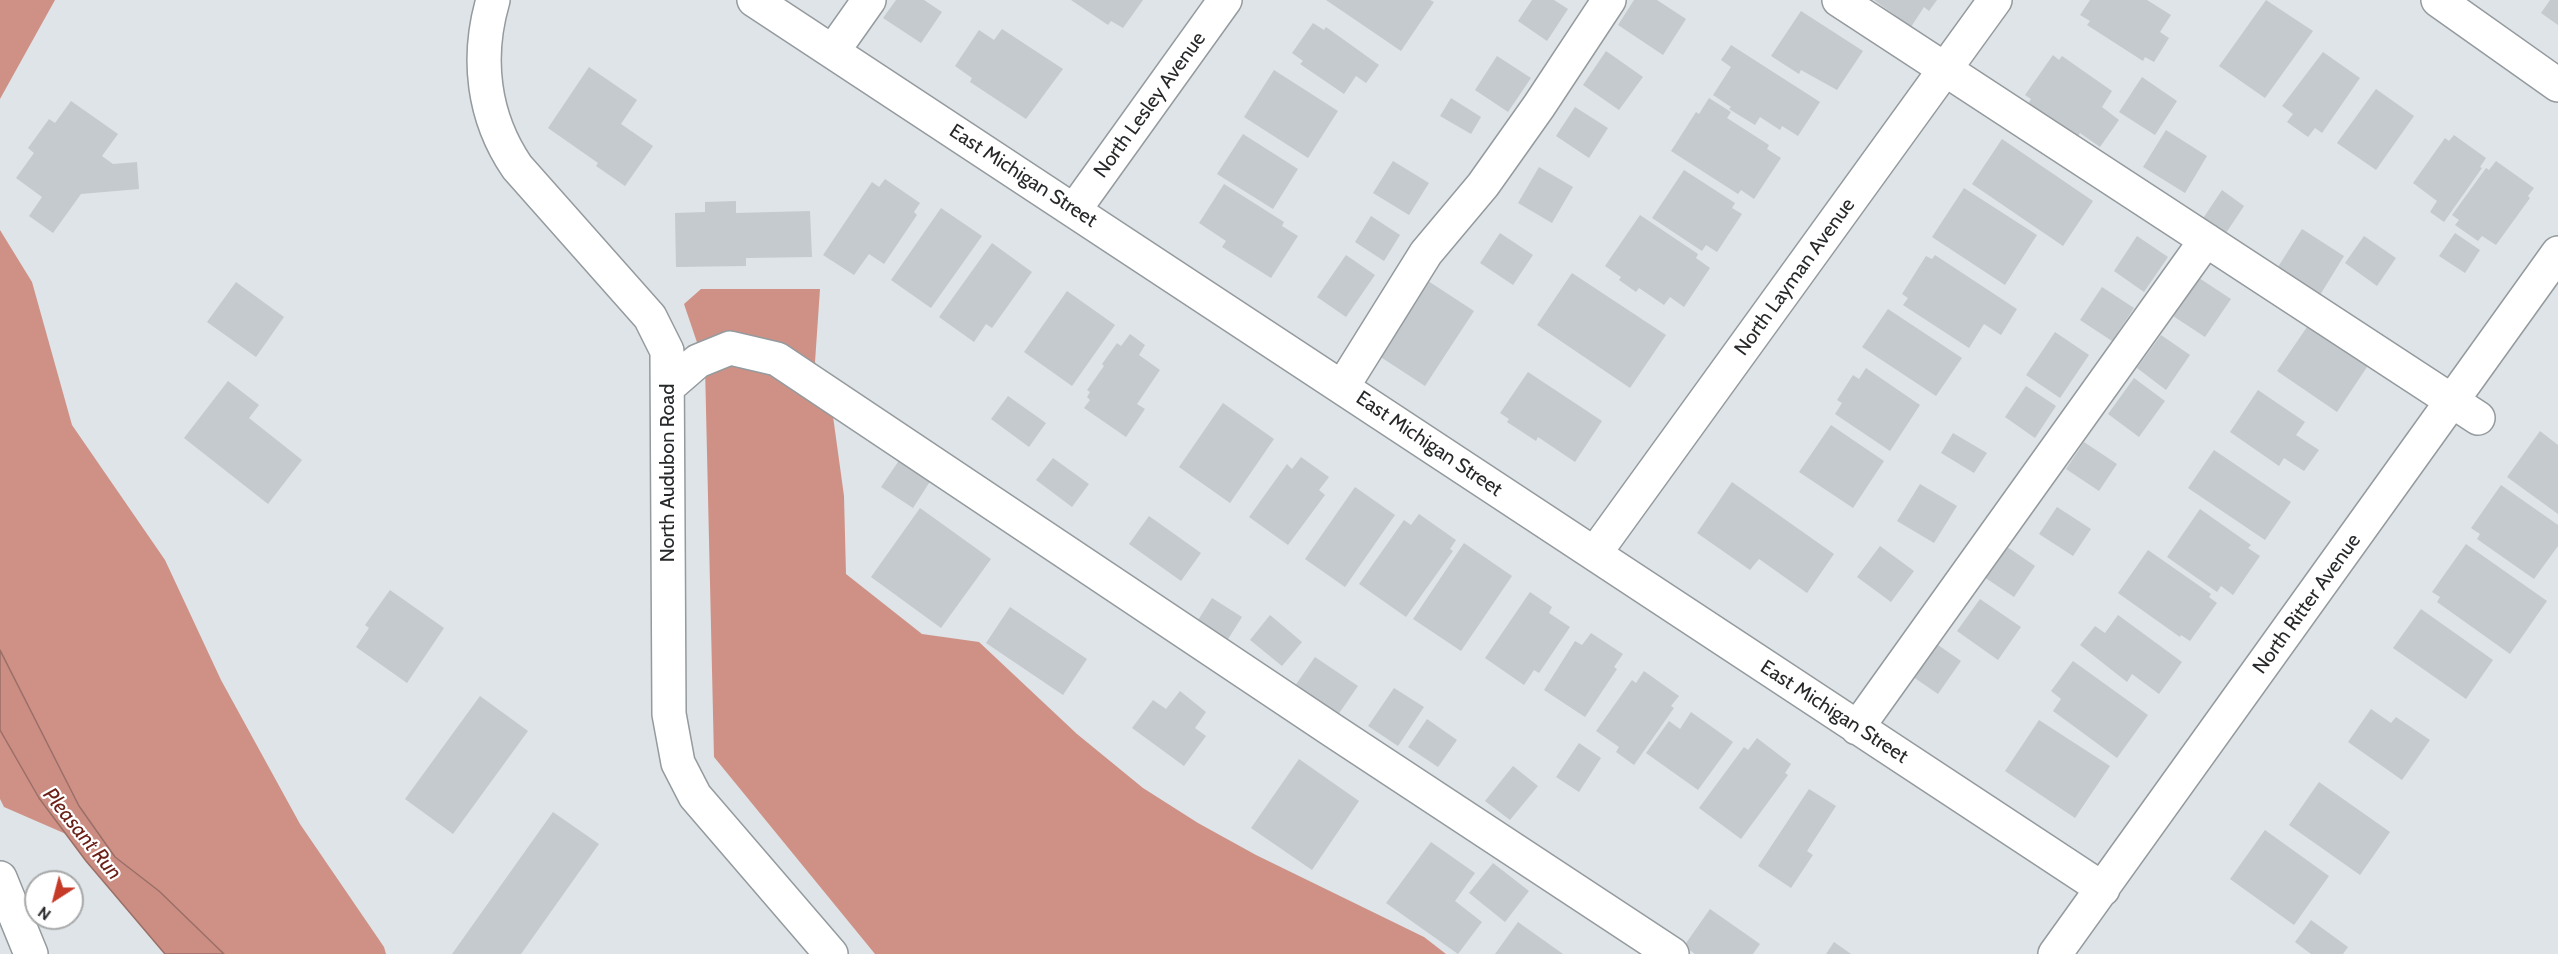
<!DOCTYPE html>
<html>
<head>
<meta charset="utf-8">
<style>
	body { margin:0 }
	#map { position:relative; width:2558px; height:954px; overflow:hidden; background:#dee4e7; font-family:Cabin,sans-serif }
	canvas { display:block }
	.north { position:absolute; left:24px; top:870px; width:60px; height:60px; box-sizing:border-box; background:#fff; border:2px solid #a8a9aa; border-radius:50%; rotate:216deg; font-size:16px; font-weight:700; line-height:24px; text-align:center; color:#26282a }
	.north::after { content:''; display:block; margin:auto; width:21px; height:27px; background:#c63a28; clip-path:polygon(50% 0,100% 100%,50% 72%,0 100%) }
</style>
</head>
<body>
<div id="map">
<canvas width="2558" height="954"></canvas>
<div class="north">N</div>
</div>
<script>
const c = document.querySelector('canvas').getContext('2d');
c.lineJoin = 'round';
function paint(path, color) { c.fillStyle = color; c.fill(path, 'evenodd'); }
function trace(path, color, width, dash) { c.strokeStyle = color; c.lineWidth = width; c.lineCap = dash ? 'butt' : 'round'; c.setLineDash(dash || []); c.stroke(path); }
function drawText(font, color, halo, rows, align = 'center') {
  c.font = font + ' Cabin,sans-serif'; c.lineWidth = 4.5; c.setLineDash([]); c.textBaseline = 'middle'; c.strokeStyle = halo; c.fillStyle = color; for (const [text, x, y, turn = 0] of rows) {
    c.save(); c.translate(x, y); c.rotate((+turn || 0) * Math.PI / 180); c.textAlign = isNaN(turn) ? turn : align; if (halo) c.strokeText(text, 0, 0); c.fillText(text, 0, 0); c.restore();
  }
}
paint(new Path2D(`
	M0,0H55L0,99Z
	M0,230L32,282L72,425L165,560L221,680L300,824L384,947L386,954H224L159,891L115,857L79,806L0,650Z
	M701,289H820L815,362L832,409L844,496L846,574L922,634L979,642L1077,734L1143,788L1198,823L1256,855L1424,937L1446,954H875L714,757L705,366L684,304Z
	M0,730L39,798L66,834L4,807L0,799Z`), '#cf9186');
const water = new Path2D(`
	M0,650L79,806L115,857L159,891L224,954H165L86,861L39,798L0,730Z`);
paint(water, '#cc8e83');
trace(water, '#9a6f68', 1.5);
paint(new Path2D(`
	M896,0H924L942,12L921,43L883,18Z
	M1071,0H1143L1123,28L1111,21L1108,25Z
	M1326,0H1430L1434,2L1401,51Z
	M1532,0H1554L1568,9L1547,41L1518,21Z
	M1634,0H1657L1686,19L1663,55L1618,25Z
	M1874,0H1937L1929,11L1924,7L1911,27Z
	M2090,0H2147L2171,15L2160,32L2169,38L2154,62L2145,57L2143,61L2087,25L2090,21L2080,15Z
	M2266,0L2313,31L2265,98L2219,66Z
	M2550,0H2558V25L2541,13Z
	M1801,11L1863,51L1837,90L1801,70L1799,74L1771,56Z
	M1313,23L1324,30L1326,27L1379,65L1366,83L1356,76L1344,94L1300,64L1303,61L1292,53Z
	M1002,29L1063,69L1026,119L970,82L972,78L955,66L979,30L994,40Z
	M1731,45L1820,102L1798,136L1782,126L1780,130L1760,117L1755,125L1729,109L1731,107L1713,95L1731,67L1721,60Z
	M1606,51L1643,77L1619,110L1583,85Z
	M2323,52L2360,78L2322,133L2315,128L2308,137L2287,122L2293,114L2282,106Z
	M2053,55L2059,60L2062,56L2112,91L2102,107L2119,120L2100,147L2080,133L2077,138L2028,104L2031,99L2025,95Z
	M1497,56L1531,78L1508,112L1475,90Z
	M589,67L637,100L621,124L653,146L625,186L596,166L598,163L548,128Z
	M1274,70L1338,111L1308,158L1244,117Z
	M2142,77L2177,101L2155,135L2119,112Z
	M2376,89L2414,116L2376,170L2337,143Z
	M1451,98L1481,117L1471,134L1440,116Z
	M1709,98L1731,112L1727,118L1769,145L1767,149L1781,158L1754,199L1741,190L1738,194L1671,151L1696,112L1699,114Z
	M71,101L118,134L102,156L113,164L137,162L139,189L81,194L53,233L29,216L42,197L16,178L34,153L28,148L49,119L55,123Z
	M1575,107L1608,128L1589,158L1556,136Z
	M2166,130L2207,156L2185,193L2143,167Z
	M1243,134L1298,169L1273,209L1217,174Z
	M2454,135L2486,158L2480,167L2482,168L2444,222L2430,212L2437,201L2413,183L2445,138L2449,141Z
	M2002,139L2093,201L2063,246L1972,184Z
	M1393,161L1429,183L1409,215L1373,193Z
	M2496,161L2534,188L2528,196L2530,198L2496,245L2482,236L2478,241L2455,225L2459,220L2452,215L2486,168L2489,170Z
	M1539,167L1573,187L1552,223L1518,203Z
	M1684,170L1735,203L1732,208L1742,214L1717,252L1706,245L1702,251L1652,218Z
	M885,179L920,203L914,212L917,215L884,264L869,254L854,275L823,255L872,182L879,187Z
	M1224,184L1284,222L1282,226L1298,236L1271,278L1222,247L1226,241L1199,223Z
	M1964,188L2037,235L2005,285L1932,237Z
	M2222,190L2244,206L2222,239L2200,223Z
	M736,201V213L810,211L812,257L746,258V266L676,267L675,213L705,212V202Z
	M941,208L982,236L931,308L891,280Z
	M1640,215L1698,254L1696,258L1710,268L1684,307L1670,297L1664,305L1639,288L1636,292L1619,280L1621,277L1605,266Z
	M1371,216L1400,235L1384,261L1355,242Z
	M2302,229L2344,256L2320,295L2278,267Z
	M1500,233L1533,255L1513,285L1480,263Z
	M2455,233L2480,250L2465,273L2439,256Z
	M2137,236L2168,257L2144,292L2114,271Z
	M2364,236L2396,258L2377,286L2345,263Z
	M992,243L1032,272L992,328L986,324L974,342L939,317Z
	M1346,255L1375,275L1346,317L1317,297Z
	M1935,255L2017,309L2001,335L1984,324L1969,348L1903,305L1908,298L1902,294L1926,256L1932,259Z
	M1572,273L1666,335L1630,388L1537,325Z
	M2196,276L2231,299L2205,337L2170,314Z
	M1422,277L1474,311L1425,386L1373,352Z
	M236,282L284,317L256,357L207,322Z
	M2102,287L2134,308L2112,341L2080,320Z
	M1067,291L1115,325L1072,386L1024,352Z
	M1888,309L1962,358L1936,396L1862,347Z
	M2309,324L2369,364L2337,412L2277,371Z
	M2055,332L2089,355L2060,398L2026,375Z
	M1130,334L1145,345L1139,355L1160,370L1137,404L1145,409L1126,437L1084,408L1090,400L1087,397L1090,392L1087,390L1104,366L1102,364L1117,343L1121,346Z
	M2161,335L2190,355L2166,390L2137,368Z
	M1866,368L1920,405L1890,451L1835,414L1842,403L1837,400L1853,375L1859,379Z
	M1528,372L1602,421L1575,462L1538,437L1536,441L1507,422L1509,419L1500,413Z
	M2134,378L2165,401L2139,437L2108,414Z
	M228,381L259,405L249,418L302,460L268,504L184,438Z
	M2026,386L2056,406L2035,438L2005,417Z
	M2258,390L2305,422L2296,435L2319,450L2304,471L2284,458L2279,466L2230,432Z
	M1008,396L1046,423L1029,447L991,419Z
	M1223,403L1274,439L1230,503L1179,467Z
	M1831,425L1884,461L1853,508L1799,472Z
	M2540,431L2558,445V514L2507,477Z
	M1953,433L1987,453L1974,473L1941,453Z
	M2084,442L2117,464L2099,491L2066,469Z
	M2214,450L2291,502L2265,540L2188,488Z
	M1301,457L1329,477L1319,490L1325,495L1288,545L1249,517L1287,464L1292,469Z
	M1053,458L1089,484L1072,507L1036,480Z
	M900,459L931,480L913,508L881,487Z
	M1732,482L1834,554L1807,593L1759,559L1750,570L1697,533Z
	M1920,484L1957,506L1934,543L1897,521Z
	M2501,485L2558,525V546L2534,579L2477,539L2480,534L2471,528Z
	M1355,487L1395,515L1345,587L1305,559Z
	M2057,507L2091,529L2073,556L2039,534Z
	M920,508L991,559L941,628L871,577Z
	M2200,509L2251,545L2248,548L2260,556L2233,595L2221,586L2217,592L2167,557Z
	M1419,514L1456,540L1450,549L1453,551L1406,617L1359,584L1404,520L1411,525Z
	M1149,516L1201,553L1181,581L1129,544Z
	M2000,542L2035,566L2014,597L1978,573Z
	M1464,543L1512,576L1461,651L1413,619Z
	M2466,544L2547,601L2510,654L2437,602L2440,597L2432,592Z
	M1880,546L1914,571L1891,602L1857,577Z
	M2148,550L2211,594L2209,597L2217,603L2190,641L2181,635L2180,637L2118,593Z
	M390,590L444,628L407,683L356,647L369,628L365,625Z
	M1530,592L1552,607L1549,613L1570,627L1539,673L1534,670L1524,685L1485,658Z
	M1212,598L1242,617L1223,647L1193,628Z
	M1980,599L2021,627L1998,660L1957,631Z
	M1010,607L1087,659L1063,695L986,643Z
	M2421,609L2493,660L2466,699L2393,648Z
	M1270,615L1302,642L1282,666L1250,640Z
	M2118,615L2182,662L2159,694L2132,674L2127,682L2080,645L2095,626L2105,633Z
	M1591,633L1623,654L1614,667L1617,669L1585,717L1544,690L1575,641L1582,645Z
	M1928,638L1961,661L1938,694L1906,672Z
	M1315,657L1358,686L1333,722L1290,693Z
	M2073,661L2148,715L2117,758L2053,711L2061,699L2051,691Z
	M1644,671L1679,696L1671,706L1674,708L1634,765L1616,752L1619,747L1596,731L1632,680L1636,683Z
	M1394,688L1424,707L1398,746L1368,726Z
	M1180,691L1206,712L1195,728L1206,736L1184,766L1132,728L1153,700L1166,709Z
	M480,696L528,731L453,834L405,799Z
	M2371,709L2391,723L2396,717L2430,740L2402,780L2348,742Z
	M1691,712L1733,742L1698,790L1646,753L1669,721L1680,729Z
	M1427,719L1457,740L1438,767L1408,747Z
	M2039,720L2110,766L2075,818L2005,771Z
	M1757,738L1791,764L1785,773L1788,775L1741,839L1699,808L1744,747L1748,750Z
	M1579,743L1601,758L1579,792L1556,777Z
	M1299,759L1359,801L1312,870L1251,828Z
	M1513,766L1538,786L1510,820L1485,801Z
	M2319,782L2390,832L2360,875L2289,825Z
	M1809,789L1836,806L1807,851L1813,855L1791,888L1758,866Z
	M553,812L599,844L521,954H452Z
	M2265,830L2329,876L2294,925L2230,879Z
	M1431,842L1475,873L1455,901L1482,922L1458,954L1386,903Z
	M1493,863L1529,891L1505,922L1469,893Z
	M1710,909L1760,944L1753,954H1695L1684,946Z
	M2311,920L2348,947L2343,954H2311L2295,942Z
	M1518,922L1563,954H1495Z
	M1834,942L1851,954H1826Z`), '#c4cace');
const minor = new Path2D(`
	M493,0C476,58 483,117 517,167L650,317L667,351L669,714L678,763L695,796L831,954
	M754,0L2103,889
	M1839,0L2478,418
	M2438,0L2558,85
	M833,51L869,0
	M1075,209L1225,0
	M1343,386L1426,253L1483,185L1539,106L1609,0
	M668,387L698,361L730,348L777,359L1332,730L1672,954
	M1595,553L1995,0
	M1857,728L2206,240
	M2055,954L2558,253`);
const major = new Path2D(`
	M0,878L31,954`);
trace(minor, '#949a9d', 36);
trace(major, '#949a9d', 36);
trace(minor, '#fff', 33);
trace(major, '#fff', 33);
drawText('20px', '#26282a', '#fff', [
	["North Lesley Avenue",1150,105,-54],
	["East Michigan Street",1023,176,33],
	["North Layman Avenue",1795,277,-54],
	["East Michigan Street",1429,444,34],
	["North Audubon Road",668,473,-90],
	["North Ritter Avenue",2307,604,-54],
	["East Michigan Street",1834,712,33]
]);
drawText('italic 21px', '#6b2117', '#fff', [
	["Pleasant Run",82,834,51]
]);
</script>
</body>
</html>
